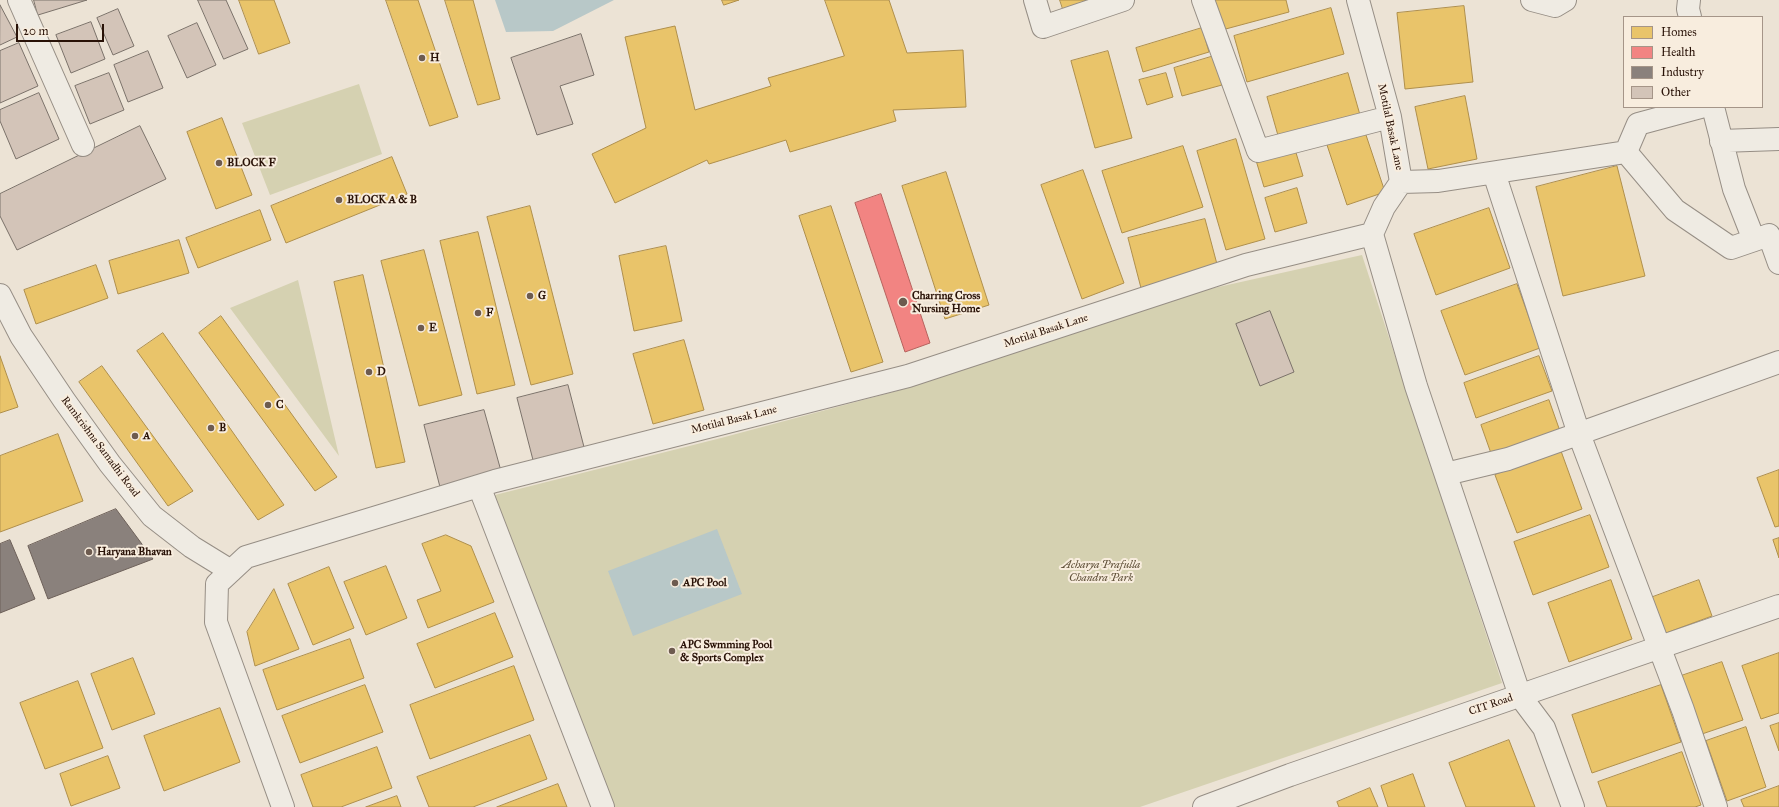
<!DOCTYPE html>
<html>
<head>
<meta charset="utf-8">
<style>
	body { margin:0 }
	#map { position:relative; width:1779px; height:807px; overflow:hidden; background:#ece3d5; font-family:"IM FELL Great Primer",serif }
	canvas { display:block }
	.legend { position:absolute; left:1623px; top:16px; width:140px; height:92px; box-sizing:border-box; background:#f8edde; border:1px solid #a59588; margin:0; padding:5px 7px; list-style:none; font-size:12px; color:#291207 }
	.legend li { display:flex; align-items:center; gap:8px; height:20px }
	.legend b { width:20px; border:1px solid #a59588 }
	.scale { position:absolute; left:16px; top:24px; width:88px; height:18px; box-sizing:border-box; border:2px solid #291207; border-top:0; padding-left:5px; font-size:12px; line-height:14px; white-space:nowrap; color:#291207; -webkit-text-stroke:3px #f8edde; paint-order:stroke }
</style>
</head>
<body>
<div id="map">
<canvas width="1779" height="807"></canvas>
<ul class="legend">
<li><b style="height:11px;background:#e9c46a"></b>Homes</li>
<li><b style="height:11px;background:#f28482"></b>Health</li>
<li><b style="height:11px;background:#8a817c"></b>Industry</li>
<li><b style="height:11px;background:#d3c4b8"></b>Other</li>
</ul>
<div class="scale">20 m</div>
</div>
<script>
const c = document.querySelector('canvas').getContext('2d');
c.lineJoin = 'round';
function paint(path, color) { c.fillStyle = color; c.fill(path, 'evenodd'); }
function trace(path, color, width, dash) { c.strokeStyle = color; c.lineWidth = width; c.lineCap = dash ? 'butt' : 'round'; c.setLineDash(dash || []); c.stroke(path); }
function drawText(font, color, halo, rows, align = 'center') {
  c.font = font + ' "IM FELL Great Primer",serif'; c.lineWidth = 4; c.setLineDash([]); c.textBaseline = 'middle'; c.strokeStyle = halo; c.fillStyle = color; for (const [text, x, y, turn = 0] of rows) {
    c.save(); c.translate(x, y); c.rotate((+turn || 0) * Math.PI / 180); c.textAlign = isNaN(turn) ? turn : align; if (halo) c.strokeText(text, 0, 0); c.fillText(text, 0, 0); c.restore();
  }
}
paint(new Path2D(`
	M359,84L382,154L270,195L242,123Z
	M1362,255L1502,683L1140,807H614L491,496L721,438L908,388L1187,294Z
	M298,280L339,456L230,308Z`), '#d5d1b1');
paint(new Path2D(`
	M495,0H614L553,31L506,32Z
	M717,529L742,594L633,636L608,571Z`), '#b8c8c8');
const homes = new Path2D(`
	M239,0H274L290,43L259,54Z
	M386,0H418L458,117L430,126Z
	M445,0H473L500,99L478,105Z
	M722,0H739L724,5Z
	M825,0H889L907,53L963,50L966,107L893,110L896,121L790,152L786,140L709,164L707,160L615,203L592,154L646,128L625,37L675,26L695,110L771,86L768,78L844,56Z
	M1060,0H1085L1086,5L1064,12Z
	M1213,0H1286L1289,12L1222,30Z
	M1464,6L1473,82L1405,89L1397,13Z
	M1331,8L1344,54L1247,82L1234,36Z
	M1202,28L1209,52L1143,72L1136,48Z
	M1108,51L1132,138L1095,148L1071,61Z
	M1214,56L1222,85L1182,96L1174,68Z
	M1166,73L1173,97L1147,105L1139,80Z
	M1348,73L1360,115L1279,139L1267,97Z
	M1465,96L1477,159L1428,169L1415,107Z
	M222,118L252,195L216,209L187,132Z
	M1364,129L1385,192L1347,205L1326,142Z
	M1236,139L1265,239L1226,250L1197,151Z
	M1183,146L1203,207L1122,233L1102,171Z
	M1294,146L1303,176L1264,187L1255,157Z
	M392,157L407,194L286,243L271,206Z
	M1617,166L1645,276L1563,296L1536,187Z
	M1083,170L1124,283L1082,299L1041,185Z
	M946,172L989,305L945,319L902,186Z
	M1297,188L1307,223L1275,232L1265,198Z
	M530,206L573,374L531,385L487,217Z
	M831,206L883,362L851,372L799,216Z
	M1489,208L1510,268L1436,295L1414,234Z
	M260,210L271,240L198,268L186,238Z
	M1205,219L1218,268L1141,288L1128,238Z
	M478,232L515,385L477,394L440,241Z
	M179,240L189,273L118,294L109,261Z
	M666,246L682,321L634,331L619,256Z
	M424,250L462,395L419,406L381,261Z
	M96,265L108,298L36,324L24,290Z
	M363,275L405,462L376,468L334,282Z
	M1517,284L1540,348L1465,375L1441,311Z
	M221,316L337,477L315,491L199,333Z
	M163,333L284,505L258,520L137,351Z
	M684,340L704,410L653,424L633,354Z
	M0,356L18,407L0,413Z
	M1539,356L1552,391L1476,418L1464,383Z
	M102,366L193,491L168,506L79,382Z
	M1549,400L1561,434L1493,459L1481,425Z
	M58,434L83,501L0,532V456Z
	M1561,451L1582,509L1517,533L1495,475Z
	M1779,470V526L1775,527L1757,478Z
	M1590,515L1609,567L1533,595L1514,542Z
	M446,535L471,546L494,602L428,628L417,600L441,591L422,544Z
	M1779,538V558L1773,540Z
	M386,566L407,618L366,635L344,582Z
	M329,567L354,628L313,645L288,584Z
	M1611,580L1632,639L1569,662L1548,603Z
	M1699,580L1712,616L1655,637L1642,601Z
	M274,589L299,649L255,666L247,632Z
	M495,613L513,657L435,688L417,644Z
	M350,639L364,678L277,710L263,670Z
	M1779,653V713L1761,719L1742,666Z
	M133,658L155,714L112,730L91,674Z
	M1722,662L1743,720L1702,734L1681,676Z
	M514,666L534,720L430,759L410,705Z
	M78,681L103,748L45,769L20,703Z
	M365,685L383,732L300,763L282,716Z
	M1661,685L1681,742L1592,773L1572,715Z
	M220,708L240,762L164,791L144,736Z
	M1779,723V751L1770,726Z
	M1746,727L1766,787L1727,801L1706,741Z
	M530,735L547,779L473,807H429L417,777Z
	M1509,740L1535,807H1466L1449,763Z
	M377,747L392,788L341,807H313L301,775Z
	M1682,752L1701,805L1695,807H1607L1598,782Z
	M108,756L120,788L71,806L60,774Z
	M1413,774L1425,807H1388L1381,786Z
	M558,784L567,807H497Z
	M1779,786V807H1744L1741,800Z
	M1370,788L1378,807H1339L1337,802Z
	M397,796L401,807H366Z`);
paint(homes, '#e9c46a');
trace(homes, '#af8f4c', 1);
const health = new Path2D(`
	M881,194L930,343L905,352L855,203Z`);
paint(health, '#f28482');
trace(health, '#b6625d', 1);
const industry = new Path2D(`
	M116,509L153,559L48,599L28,546Z
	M10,540L35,599L0,613V544Z`);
paint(industry, '#8a817c');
trace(industry, '#6d6059', 1);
const building = new Path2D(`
	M34,0H87L38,15Z
	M198,0H226L248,49L224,59Z
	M0,5L17,37L0,45Z
	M118,9L134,46L113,55L97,18Z
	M91,22L105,59L71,73L56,35Z
	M197,23L216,65L187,78L168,36Z
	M581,34L594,75L560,86L573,124L537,135L511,58Z
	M19,43L38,86L0,103V51Z
	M148,51L163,88L128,102L114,65Z
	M109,73L124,110L90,124L75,86Z
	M39,93L59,139L16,159L0,121V110Z
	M140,126L166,179L17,250L0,216V194Z
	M1270,311L1294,372L1260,386L1236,324Z
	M568,385L584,447L533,460L517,398Z
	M484,410L501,471L440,487L424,425Z`);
paint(building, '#d3c4b8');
trace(building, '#7b726a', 1);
const minor = new Path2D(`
	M19,0L83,145
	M1035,0L1043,27L1123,0
	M1203,0L1258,151L1390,117
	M1532,0L1555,6L1565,0
	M1689,0L1688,9L1690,17
	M1713,107L1734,189L1754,240
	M1721,141L1779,139
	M1626,152L1675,210L1731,248L1769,235L1779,263
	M1494,173L1579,434L1683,710L1716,807
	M1401,182L1438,181L1626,152L1638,124L1701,107
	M1372,234L1416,386L1520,696L1544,728L1573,807
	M0,295L21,336L64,400L110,464L152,516L192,547L231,571
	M1446,474L1508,459L1779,362
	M479,486L603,807
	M283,807L216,622L217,584L246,557L495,481L908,376L1246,265L1372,234L1384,207L1401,182L1390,117L1358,0
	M1204,807L1290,775L1779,606`);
trace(minor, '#968e85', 24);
trace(minor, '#efebe3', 22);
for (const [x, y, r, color] of [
	[422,58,4,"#6d5b4f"],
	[219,163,4,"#6d5b4f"],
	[339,200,4,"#6d5b4f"],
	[530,296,4,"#6d5b4f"],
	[903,302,5,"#6d5b4f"],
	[478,313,4,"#6d5b4f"],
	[421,328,4,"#6d5b4f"],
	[369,372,4,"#6d5b4f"],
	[268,405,4,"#6d5b4f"],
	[211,428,4,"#6d5b4f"],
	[135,436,4,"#6d5b4f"],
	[89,552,4,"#6d5b4f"],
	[675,583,4,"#6d5b4f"],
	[672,651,4,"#6d5b4f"]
]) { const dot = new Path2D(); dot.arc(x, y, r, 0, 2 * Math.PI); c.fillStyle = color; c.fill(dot); trace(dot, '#f8edde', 1.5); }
drawText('bold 11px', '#291207', '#f8edde', [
	["H",430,58],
	["BLOCK F",227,163],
	["BLOCK A & B",347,200],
	["G",538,296],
	["Charring Cross",912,296],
	["Nursing Home",912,309],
	["F",486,313],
	["E",429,328],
	["D",377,372],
	["C",276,405],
	["B",219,428],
	["A",143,436],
	["Haryana Bhavan",97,552],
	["APC Pool",683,583],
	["APC Swmming Pool",680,645],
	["& Sports Complex",680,658]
], 'left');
drawText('11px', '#291207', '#f8edde', [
	["Motilal Basak Lane",1390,127,78],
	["Motilal Basak Lane",1046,331,-18],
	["Motilal Basak Lane",734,420,-14],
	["Ramkrishna Samadhi Road",100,447,53],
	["CIT Road",1491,705,-19]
]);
drawText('italic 11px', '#5f5038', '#f8edde', [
	["Acharya Prafulla",1101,565],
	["Chandra Park",1101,578]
]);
</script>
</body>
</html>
